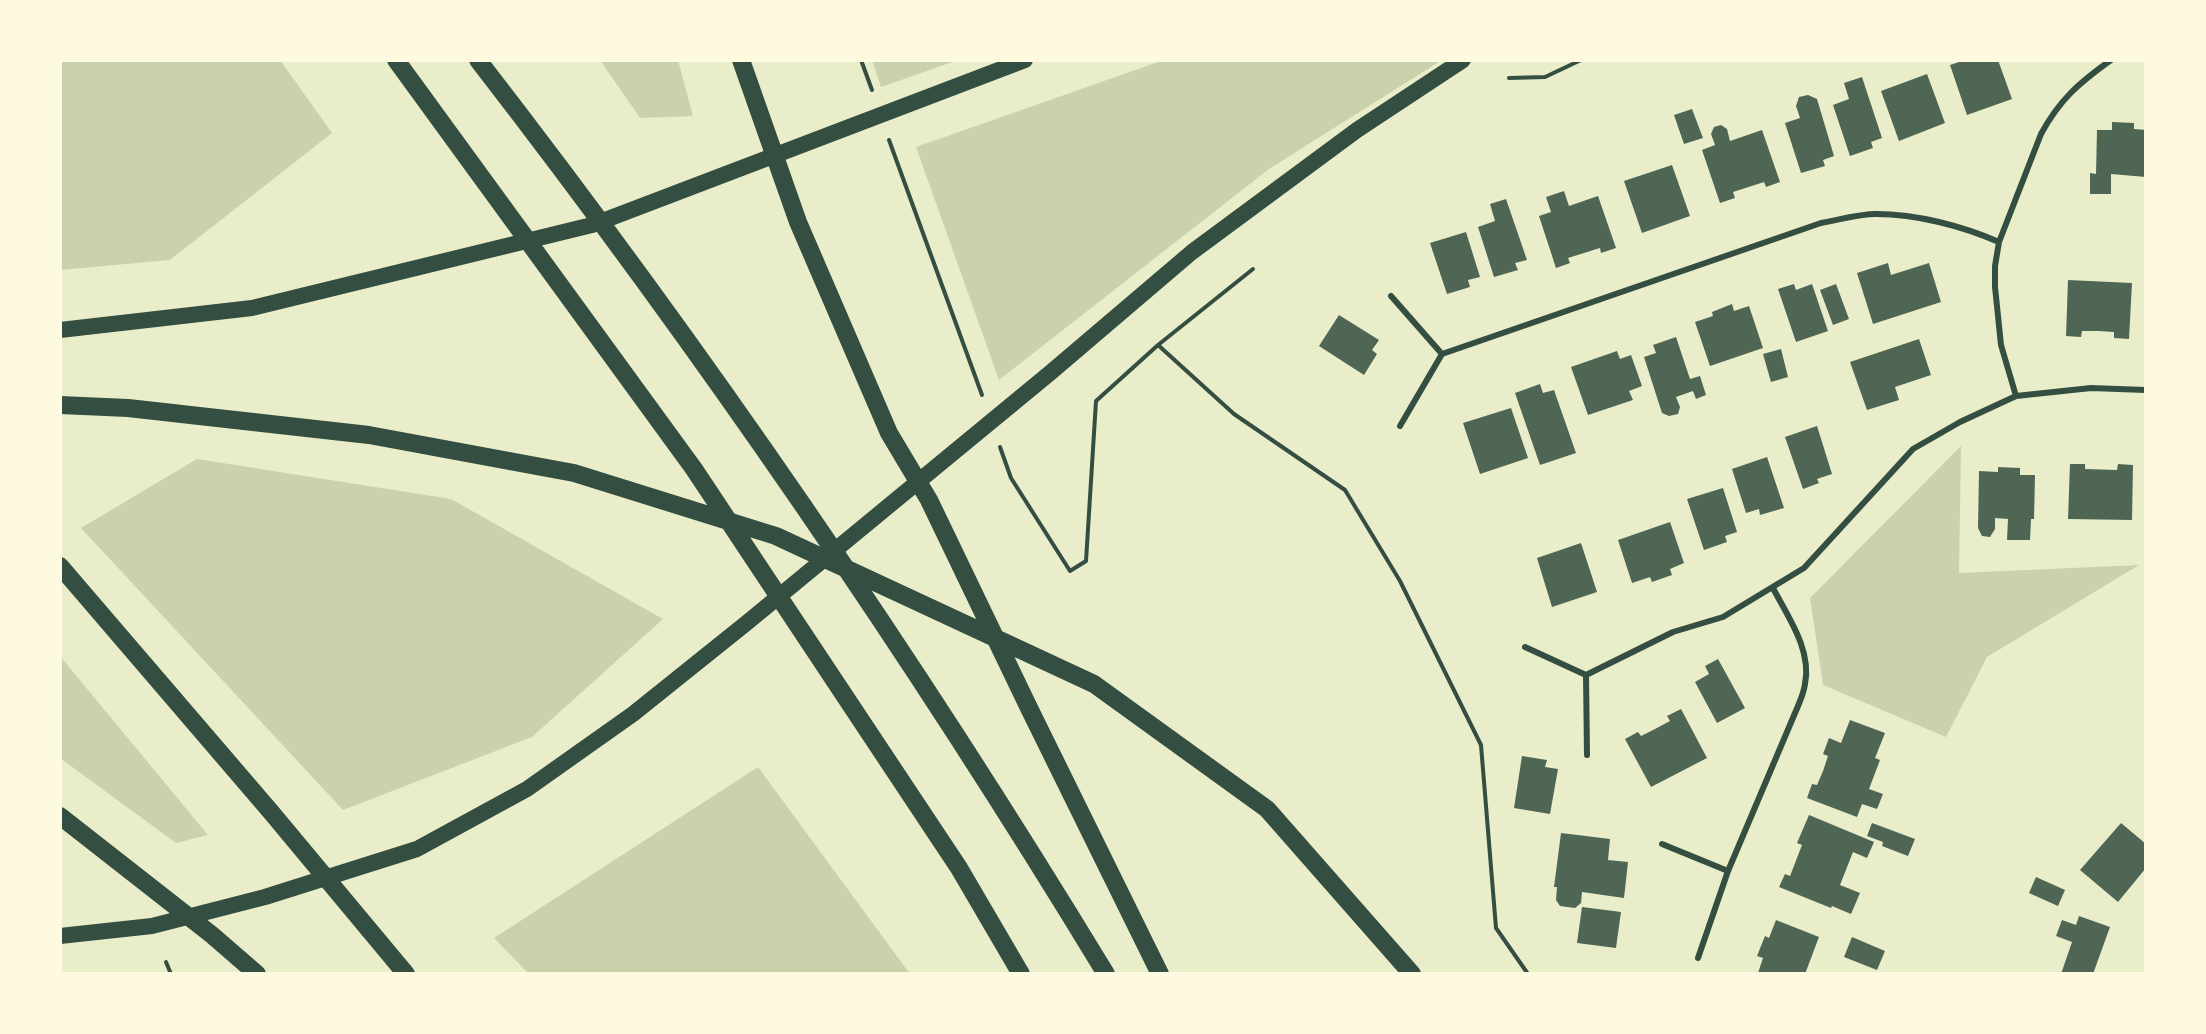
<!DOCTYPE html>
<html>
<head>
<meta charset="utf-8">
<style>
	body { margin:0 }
	#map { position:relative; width:2206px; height:1034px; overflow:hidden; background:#e9edc9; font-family:"Fira Sans Condensed",sans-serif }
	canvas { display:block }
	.frame { position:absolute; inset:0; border:62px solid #fefae0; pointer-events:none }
</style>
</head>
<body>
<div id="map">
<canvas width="2206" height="1034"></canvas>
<div class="frame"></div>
</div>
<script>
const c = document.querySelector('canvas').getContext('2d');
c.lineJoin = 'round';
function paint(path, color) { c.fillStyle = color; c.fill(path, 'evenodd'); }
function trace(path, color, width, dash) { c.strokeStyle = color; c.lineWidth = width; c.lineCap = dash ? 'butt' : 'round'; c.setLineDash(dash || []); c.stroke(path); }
paint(new Path2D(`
	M60,60H280L332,133L170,260L60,270Z
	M600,60H678L693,116L640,118Z
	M872,60H958L881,87Z
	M1164,60H1442L1269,169L999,380L916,147Z
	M1961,446L1959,573L2139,565L1987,657L1946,737L1823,685L1810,598Z
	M197,459L451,499L663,619L532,737L343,810L81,528Z
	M60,656L208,835L176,843L60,758Z
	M758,767L910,974H529L494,938Z`), '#cad2ad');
paint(new Path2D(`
	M1965,60H1998L2012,99L1967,115L1950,65Z
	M1927,74L1945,123L1899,141L1881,91Z
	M1862,77L1882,138L1871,142L1873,148L1850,156L1833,105L1849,99L1844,83Z
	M1808,95L1817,99L1834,156L1823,160L1825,166L1801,173L1785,123L1800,118L1796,106L1799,97Z
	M1692,109L1703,138L1684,144L1674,115Z
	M2112,122L2134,123V129L2146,130V177L2111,174V194H2090V173L2096,174L2097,130H2112Z
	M1721,125L1727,129L1730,141L1762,130L1780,182L1766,187L1764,182L1733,192L1735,198L1720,203L1702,150L1715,145L1711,134L1714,127Z
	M1672,165L1690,216L1642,233L1624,181Z
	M1564,191L1569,206L1598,196L1616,248L1601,253L1600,248L1568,258L1570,263L1556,268L1539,216L1551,212L1546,197Z
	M1506,199L1527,260L1515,263L1518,270L1494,277L1478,227L1495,221L1490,204Z
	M1466,232L1480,277L1468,280L1470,287L1447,294L1430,243Z
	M1888,263L1891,275L1929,263L1941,302L1873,324L1857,273Z
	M2068,280L2132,283L2129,339L2114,338V332L2098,331H2082L2081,337L2066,336Z
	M1794,284L1796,290L1812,284L1828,331L1796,342L1778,289Z
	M1836,284L1849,319L1833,325L1820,290Z
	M1732,304L1734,311L1749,306L1763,348L1710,366L1695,322L1713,316L1712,312Z
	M1339,315L1379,340L1372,350L1377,354L1364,375L1319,346Z
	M1676,337L1690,379L1700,376L1706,395L1696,399L1693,391L1676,397L1680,407L1678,414L1669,416L1662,413L1644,357L1656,353L1653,345Z
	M1919,339L1931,375L1895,387L1899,400L1867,410L1850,362Z
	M1781,349L1788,377L1771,382L1763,354Z
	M1617,351L1620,359L1631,355L1642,386L1629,391L1633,400L1588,415L1571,367Z
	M1540,384L1543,393L1554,390L1576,453L1540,465L1515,393Z
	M1511,408L1528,458L1480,474L1463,423Z
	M1817,426L1832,474L1817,479L1819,483L1803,489L1785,437Z
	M1767,457L1784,508L1760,515L1759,509L1746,513L1732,469Z
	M2070,464H2085V469L2117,470L2118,464L2133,465L2132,520L2068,519Z
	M1998,467L2020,468V475H2035L2034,519H2031L2030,540H2007L2008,519L1995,518V529L1990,537L1982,536L1978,528L1979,471L1998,472Z
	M1723,488L1737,532L1725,536L1727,542L1704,550L1687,499Z
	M1670,522L1684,563L1670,569L1672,575L1652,582L1650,577L1632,583L1618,540Z
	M1581,543L1597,592L1552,607L1537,558Z
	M1718,659L1745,708L1717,723L1695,682L1709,674L1705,666Z
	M1681,709L1707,758L1651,787L1625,739L1638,732L1641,736L1655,729L1670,721L1667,716Z
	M1850,720L1885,733L1875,758L1880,760L1869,789L1883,794L1877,809L1862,804L1857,817L1807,798L1812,784L1817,785L1823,771L1828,756L1823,754L1829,738L1841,743Z
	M1522,756L1547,760L1545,767L1558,769L1550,814L1514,808Z
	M1809,815L1874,842L1867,858L1853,852L1840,885L1860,893L1851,914L1832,906L1831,908L1779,887L1785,874L1790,876L1802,845L1797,843Z
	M1872,823L1915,839L1908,856L1882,846L1883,842L1867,836Z
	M2121,823L2146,844V868L2118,902L2080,870Z
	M1561,833L1610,839L1608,860L1628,862L1624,898L1582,892L1581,903L1575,908L1560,906L1556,900L1557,887H1554Z
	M2036,877L2065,890L2058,906L2029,893Z
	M1582,907L1621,912L1616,948L1577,943Z
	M2079,916L2110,927L2093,974H2061L2072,942L2056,936L2062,920L2076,925Z
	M1776,920L1819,937L1805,974L1758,973L1763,958L1757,956L1765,936L1769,938Z
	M1852,937L1885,951L1877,970L1844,957Z`), '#4f6655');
trace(new Path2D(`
	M861,60L872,90
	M1509,78L1545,77L1581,60
	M889,140L982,395
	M1158,345L1234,414L1345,490L1400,581L1481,745L1496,928L1528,974
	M1000,447L1011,478L1070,571L1086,561L1096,401L1158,345L1253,269
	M166,962L171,974`), '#344e41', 4);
trace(new Path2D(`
	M1391,296L1442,354
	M2016,396L2001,345L1995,287V266L1999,242L2041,134C2060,99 2079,83 2111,60
	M1400,426L1442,354L1821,223C1839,220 1858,214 1876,214C1917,214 1962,226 1999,242
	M1525,647L1586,675L1673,632L1723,617L1804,568L1913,449L1960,422L2016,396L2091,388L2146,390
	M1586,675L1587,755
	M1662,844L1728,871
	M1698,958L1728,871L1798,706C1801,699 1804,691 1805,684C1812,650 1788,617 1773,588`), '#344e41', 6);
trace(new Path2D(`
	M60,330L252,308L592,225L1025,60
	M60,936L152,926L265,897L417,849L527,789L633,714L749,621L1050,373L1192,252L1357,130L1463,60`), '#344e41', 16);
trace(new Path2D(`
	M396,60L694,469L959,868L1021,974
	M478,60C704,352 914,658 1106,974
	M741,60L798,222L889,433L929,500L1029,708L1160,974
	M60,405L128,408L369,435L574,473L776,536L1094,684L1267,809L1412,974
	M60,566L271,812L406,974
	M60,816L212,935L257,974`), '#344e41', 18);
</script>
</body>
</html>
